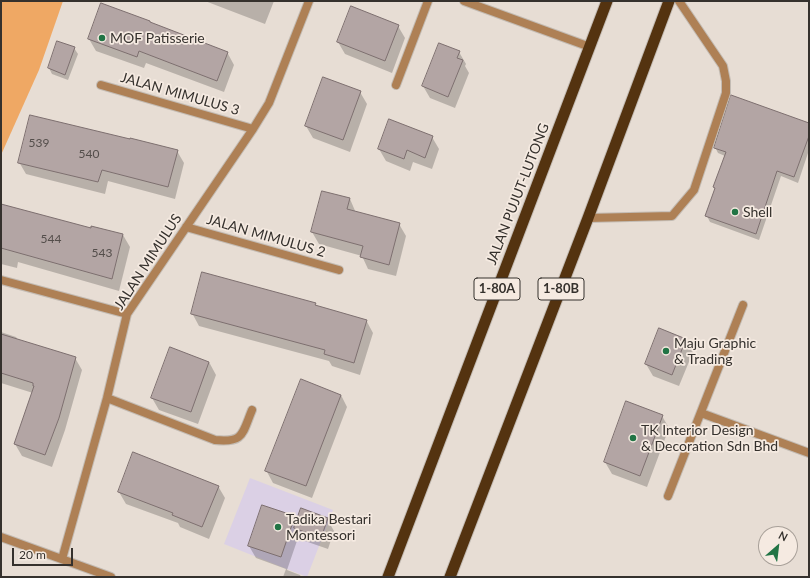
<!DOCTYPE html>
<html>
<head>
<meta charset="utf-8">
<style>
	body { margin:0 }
	#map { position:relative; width:810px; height:578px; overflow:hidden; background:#e7ddd4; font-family:Lato,sans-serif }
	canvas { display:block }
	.frame { position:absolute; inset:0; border:2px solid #35312d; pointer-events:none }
	.north { position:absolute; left:758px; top:526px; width:40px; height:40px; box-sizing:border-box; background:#f5eae1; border:1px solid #a8a099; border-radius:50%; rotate:28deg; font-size:11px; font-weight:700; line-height:16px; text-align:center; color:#35312d }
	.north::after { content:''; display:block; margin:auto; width:14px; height:18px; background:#217445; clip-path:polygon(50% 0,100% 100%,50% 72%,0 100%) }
	.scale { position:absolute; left:12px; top:548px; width:61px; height:18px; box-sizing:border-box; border:2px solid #35312d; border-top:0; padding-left:5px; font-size:12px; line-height:14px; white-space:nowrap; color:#35312d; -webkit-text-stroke:3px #f5eae1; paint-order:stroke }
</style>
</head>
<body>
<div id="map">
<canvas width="810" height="578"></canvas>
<div class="frame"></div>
<div class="north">N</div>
<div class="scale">20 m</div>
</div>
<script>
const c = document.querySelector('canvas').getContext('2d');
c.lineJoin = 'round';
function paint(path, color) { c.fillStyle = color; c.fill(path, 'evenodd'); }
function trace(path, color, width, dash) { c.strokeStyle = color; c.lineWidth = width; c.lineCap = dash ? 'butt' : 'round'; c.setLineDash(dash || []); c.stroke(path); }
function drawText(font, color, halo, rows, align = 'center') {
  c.font = font + ' Lato,sans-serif'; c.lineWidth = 3.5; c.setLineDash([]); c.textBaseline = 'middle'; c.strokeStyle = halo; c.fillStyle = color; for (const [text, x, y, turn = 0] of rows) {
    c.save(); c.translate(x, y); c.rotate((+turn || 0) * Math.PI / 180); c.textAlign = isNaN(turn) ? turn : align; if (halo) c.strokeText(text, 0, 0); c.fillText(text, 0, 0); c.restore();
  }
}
paint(new Path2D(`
	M250,478L333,510L307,577L224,544Z`), '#dbd0e5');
paint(new Path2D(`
	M1,1H63L39,70L1,155Z`), '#efa864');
paint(new Path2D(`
	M205,1H274L265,24Z
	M151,24L227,52L234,65L224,92L146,63L144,68L96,51L89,39Z
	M398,26L405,38L392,73L345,54L338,42Z
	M74,48L78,54L68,80L52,74L49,68Z
	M459,52L466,64L465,66L469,73L455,108L430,98L423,86Z
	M360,92L367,104L350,152L313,138L306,126Z
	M809,124V150L798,183L781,176L759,240L710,222L707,216L716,191L714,187L725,156L718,153L715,147Z
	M432,137L439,149L432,169L413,162L410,171L386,161L379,149Z
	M177,151L184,163L175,199L108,181L105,194L26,174L19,162Z
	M322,192L350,199L356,213L399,224L406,236L396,276L368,269L362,256L319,244L312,232Z
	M1,205L92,229L123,235L130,247L119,291L18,262L17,268L1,264Z
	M315,304L316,306L366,320L373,333L360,375L332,366L329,361L199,326L192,313Z
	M1,332L16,337L18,340L75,358L82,370L65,430L52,467L22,456L15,444L33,393L1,383Z
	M686,340L693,352L679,386L653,376L646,364Z
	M209,362L216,375L198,424L159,410L152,398Z
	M341,395L347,407L312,498L273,483L266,470Z
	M662,416L669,428L647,487L612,474L605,462Z
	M218,486L225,498L209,539L180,527L178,523L126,504L119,492Z
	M295,517L297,522L327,519L334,531L328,549L302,540L299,535L287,570L300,575L301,577H283L286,569L256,558L249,546Z`), '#0003');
const building = new Path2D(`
	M101,3L150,21V22L228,52L217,81L139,51L137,57L88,39Z
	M351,6L399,25L385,61L337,42Z
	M57,41L75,47L65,75L48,68Z
	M439,43L460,51L457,58L463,60L448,97L422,86Z
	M323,77L361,91L343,140L305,126Z
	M731,95L809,123V136L794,177L777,171L756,234L705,216L715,188L713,187L726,152L714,148Z
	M30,115L130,139V138L178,150L168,187L102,170L98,182L18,163Z
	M389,119L433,136L425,158L407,150L404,159L378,149Z
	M322,191L350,198L347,209L400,223L389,265L360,257L363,246L311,232Z
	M1,204L91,228V226L123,234L112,279L1,248Z
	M202,272L316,303L315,305L367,320L354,363L324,354L325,350L191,314Z
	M659,328L686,339L672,375L645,364Z
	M1,334L76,357L59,418L45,455L14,444L34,386H33V383L1,373Z
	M170,347L209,362L191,412L151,398Z
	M301,379L341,395L306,486L265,471Z
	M626,401L663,415L640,476L604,462Z
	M133,452L219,486L202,527L172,515L173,513L118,492Z
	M262,505L295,516L281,557L248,546Z
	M301,508L328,518L321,538L294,528Z`);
paint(building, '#b3a5a4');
trace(building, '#7d6f6f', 1);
const service = new Path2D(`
	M588,218L672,216L694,190L726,93V81L723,66L679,1`);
const minor = new Path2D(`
	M464,1L590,47
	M101,85L253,129
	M396,85L428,1
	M186,227L339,270
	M1,280L127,314
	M107,398L215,440C244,443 242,434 252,410
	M701,413L809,453
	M668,496L743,305
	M1,537L111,577
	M62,559L107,398L127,314L253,129L269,103L309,1`);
const trunk = new Path2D(`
	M388,577L607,1
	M450,577L588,218L669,1`);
trace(service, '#c3bbb3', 10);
trace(minor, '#c3bbb3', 10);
trace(trunk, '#c3bbb3', 13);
trace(service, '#ae8055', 8);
trace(minor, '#ae8055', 8);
trace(trunk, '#543310', 11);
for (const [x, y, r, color] of [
	[102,38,4,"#217445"],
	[735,212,4,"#217445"],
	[666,351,4,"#217445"],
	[633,438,4,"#217445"],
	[278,527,4,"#217445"]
]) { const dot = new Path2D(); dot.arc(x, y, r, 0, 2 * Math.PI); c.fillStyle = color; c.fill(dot); trace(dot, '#f5eae1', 1.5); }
drawText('12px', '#544e4b', null, [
	["539",39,143],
	["540",89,154],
	["544",51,239],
	["543",102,253]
]);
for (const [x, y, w] of [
	[497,289,46],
	[561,289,46]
]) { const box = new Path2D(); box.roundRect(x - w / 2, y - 11, w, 22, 3); c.fillStyle = '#f5eae1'; c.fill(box); trace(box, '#35312d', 1); }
drawText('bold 13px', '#35312d', null, [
	["1-80A",497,289],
	["1-80B",561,289]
]);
drawText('14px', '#35312d', '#f5eae1', [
	["MOF Patisserie",110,38],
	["Shell",743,212],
	["Maju Graphic",674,343],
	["& Trading",674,359],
	["TK Interior Design",641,430],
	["& Decoration Sdn Bhd",641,446],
	["Tadika Bestari",286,519],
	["Montessori",286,535]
], 'left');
drawText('14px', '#35312d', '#f5eae1', [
	["JALAN MIMULUS 3",180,94,16],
	["JALAN PUJUT-LUTONG",518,194,-69],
	["JALAN MIMULUS 2",266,236,16],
	["JALAN MIMULUS",148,262,-57]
]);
</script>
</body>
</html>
